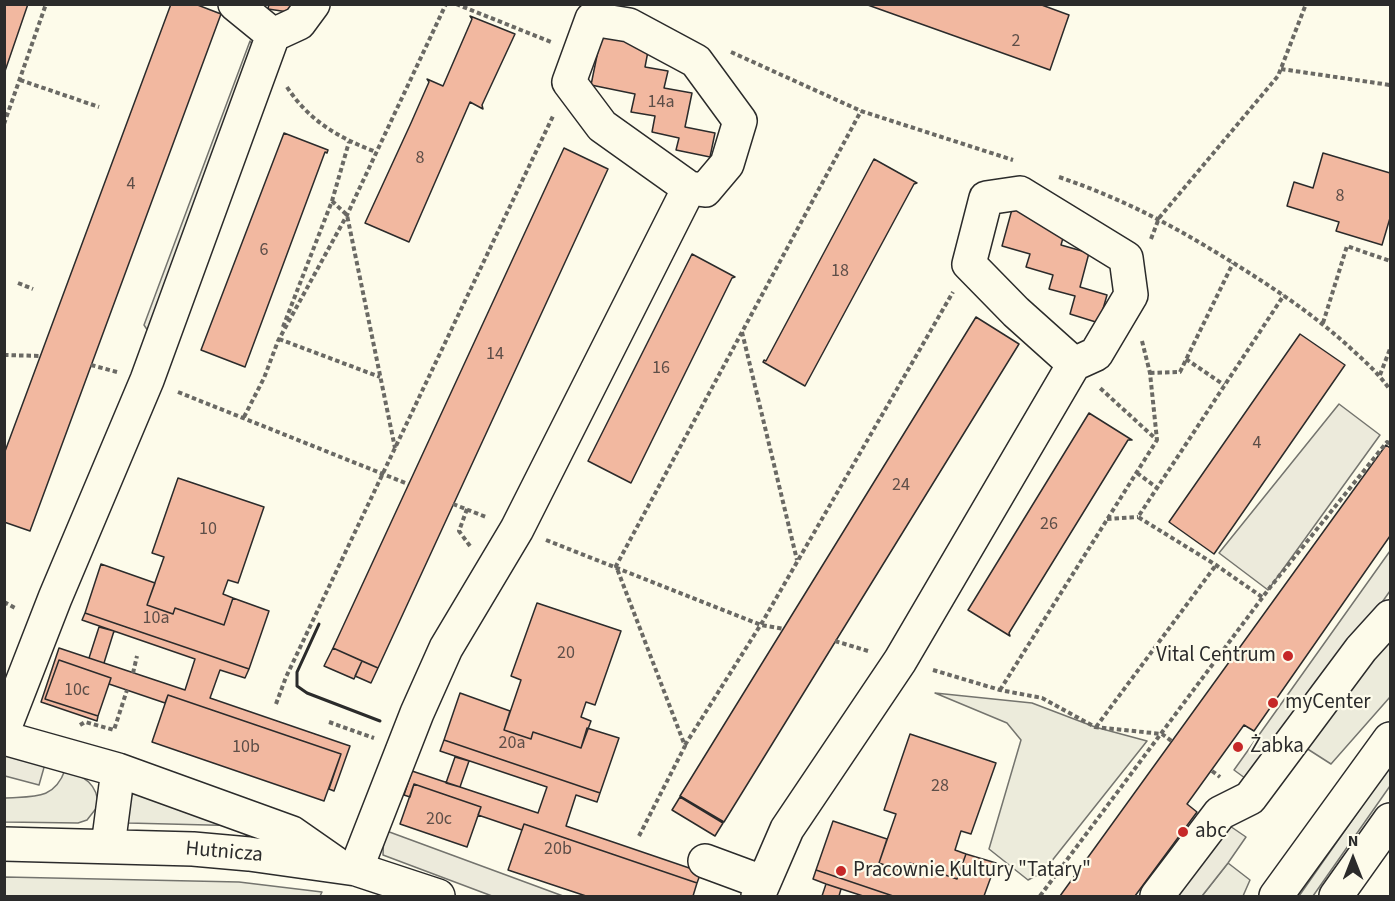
<!DOCTYPE html>
<html>
<head>
<meta charset="utf-8">
<style>
	body { margin:0 }
	#map { position:relative; width:1395px; height:901px; overflow:hidden; background:#fdfbea; font-family:"Source Sans 3",sans-serif }
	canvas { display:block }
	.frame { position:absolute; inset:0; border:6px solid #2b2b2b; pointer-events:none }
	.north { position:absolute; left:1323px; top:829px; width:60px; height:60px; -webkit-text-stroke:4px #fdfbea; paint-order:stroke; rotate:0deg; font-size:16px; font-weight:700; line-height:24px; text-align:center; color:#2b2b2b }
	.north::after { content:''; display:block; margin:auto; width:21px; height:27px; background:#2b2b2b; clip-path:polygon(50% 0,100% 100%,50% 72%,0 100%) }
</style>
</head>
<body>
<div id="map">
<canvas width="1395" height="901"></canvas>
<div class="frame"></div>
<div class="north">N</div>
</div>
<script>
const c = document.querySelector('canvas').getContext('2d');
c.lineJoin = 'round';
function paint(path, color) { c.fillStyle = color; c.fill(path, 'evenodd'); }
function trace(path, color, width, dash) { c.strokeStyle = color; c.lineWidth = width; c.lineCap = dash ? 'butt' : 'round'; c.setLineDash(dash || []); c.stroke(path); }
function drawText(font, color, halo, rows, align = 'center') {
  c.font = font + ' "Source Sans 3",sans-serif'; c.lineWidth = 4.5; c.setLineDash([]); c.textBaseline = 'middle'; c.strokeStyle = halo; c.fillStyle = color; for (const [text, x, y, turn = 0] of rows) {
    c.save(); c.translate(x, y); c.rotate((+turn || 0) * Math.PI / 180); c.textAlign = isNaN(turn) ? turn : align; if (halo) c.strokeText(text, 0, 0); c.fillText(text, 0, 0); c.restore();
  }
}
const green = new Path2D(`
	M1390,634V697L1331,764L1306,748Z
	M935,693L1032,703L1095,727L1147,741L1043,872L1028,880L989,849L1021,740L1007,723Z
	M1390,766V786L1313,896H1299Z
	M65,770C84,776 98,784 98,806L87,820L78,823L5,822L4,798C32,796 54,801 65,770Z
	M134,788L248,826L128,823L125,818Z
	M1228,863L1250,880L1243,896H1202Z
	M5,877L239,882L322,892L320,896H5Z`);
paint(green, '#ecebdb');
trace(green, '#74746e', 1.5);
const parking = new Path2D(`
	M250,41L261,57L156,343L144,325Z
	M1339,404L1380,435L1268,590L1219,553Z
	M1390,551V591L1253,784L1234,770Z
	M5,753L45,764L39,785L5,776Z
	M1227,824L1246,837L1228,863L1202,896H1171Z
	M384,830L563,896H492L383,855Z`);
paint(parking, '#eceadb');
trace(parking, '#74746e', 1.5);
const building = new Path2D(`
	M4,4H28L4,74Z
	M171,4H195L221,14L30,531L4,522V454Z
	M269,4H296L295,13L268,9Z
	M865,4H1039L1069,15L1050,70Z
	M470,16L515,34L482,105L483,109L470,102L409,242L365,223L411,123L429,82L427,79L443,86L472,19Z
	M601,36L649,46L645,67L668,71L664,88L692,93L685,127L715,133L710,157L676,150L679,138L652,132L655,116L631,112L635,94L591,85Z
	M284,133L328,150L327,153L325,152L245,367L201,350Z
	M564,148L608,169L378,668L333,648Z
	M1323,153L1390,173V218L1382,245L1336,231L1339,222L1287,206L1294,182L1313,188Z
	M874,159L917,183L914,184L805,386L763,362L764,360L766,361Z
	M1014,202L1043,210L1039,224L1065,231L1061,245L1089,253L1080,287L1107,295L1099,323L1070,314L1075,296L1049,289L1053,275L1026,267L1030,254L1002,246Z
	M692,254L735,277L732,278L631,483L588,461Z
	M976,317L1019,344L724,822L680,796Z
	M1300,334L1345,365L1214,554L1169,522Z
	M1089,413L1132,440H1128L1009,633L1010,636L968,610Z
	M1386,445L1390,448V536L1254,731L1244,725L1187,804L1197,812L1135,896H1060Z
	M178,478L264,507L238,583L228,580L223,594L233,598L224,625L175,608L173,614L147,605L164,557L152,553Z
	M101,564L155,583L147,605L173,614L175,608L224,625L233,598L269,611L249,669L85,613Z
	M537,603L621,631L595,705L586,702L581,717L591,721L581,748L533,732L531,739L504,730L521,680L511,676Z
	M85,613L249,669L245,678L220,670L210,698L350,746L334,791L329,789L341,754L168,695L165,703L109,684L111,678L59,660L45,699L98,716L97,721L41,702L59,648L185,690L195,659L82,620Z
	M99,627L114,631L104,663L89,658Z
	M333,648L362,661L354,679L324,666Z
	M59,660L111,678L98,716L45,699Z
	M362,661L378,668L371,683L355,676Z
	M460,693L510,711L504,730L531,739L533,732L581,748L587,728L619,738L600,793L444,740Z
	M168,695L341,754L324,801L152,742Z
	M910,734L996,763L971,834L961,831L955,850L966,854L957,879L910,863L907,873L879,863L896,814L884,810Z
	M444,740L600,793L597,802L576,795L566,826L701,872L697,883L524,824L522,830L478,815L481,807L414,784L410,797L404,795L412,771L538,813L547,787L440,751Z
	M455,757L469,761L460,787L446,783Z
	M414,784L481,807L467,847L400,824Z
	M680,797L723,823L715,836L672,810Z
	M833,821L887,839L879,863L907,873L910,863L957,879L966,854L996,863L984,896H893L816,870Z
	M524,824L697,883L693,896H586L508,870Z
	M816,870L893,896H863L826,884L813,879Z
	M826,884L841,889L839,896H822Z`);
paint(building, '#f2b8a0');
trace(building, '#2b2b2b', 1.5);
const minor = new Path2D(`
	M235,4L273,35
	M592,19L629,25L696,61L740,121L727,164L705,190L689,188L602,126L569,82Z
	M4,729L55,598L147,380L273,35L299,23L313,4
	M4,738L118,770L292,833L335,863
	M4,844L193,849L249,854L356,869L438,896
	M108,846L118,770
	M705,861L751,878
	M356,869L417,713L446,648L517,529L689,188
	M758,896L787,829L900,661L1074,364L1096,354L1131,295L1126,258L1020,193L986,198L969,264L1016,312L1074,364
	M1157,896L1220,813L1250,798L1361,649L1390,617
	M1276,896L1390,739
	M1336,896L1390,820`);
trace(minor, '#2b2b2b', 36);
trace(new Path2D(`
	M456,4L551,42
	M731,52L861,111L1013,160
	M1281,69L1390,85
	M20,80L99,107
	M287,87C309,121 339,138 376,152
	M4,124L46,4
	M1059,177C1123,199 1170,224 1227,259C1269,285 1309,311 1346,344C1362,359 1378,372 1390,390
	M332,201L347,215L395,448
	M1151,239L1159,218L1278,76L1306,4
	M18,283L33,289
	M1323,323L1347,246L1390,261
	M283,327L332,201L349,142
	M742,332L797,560
	M279,339L380,377
	M1142,341L1150,373L1157,440
	M4,355L41,356
	M1186,359L1224,385
	M91,365L117,372
	M1150,373L1180,372L1233,263
	M1380,375L1390,349
	M178,392L408,484
	M244,417L264,378L278,341L347,215L446,4
	M1137,473L1156,487
	M453,504L486,517
	M467,509L459,531L470,546
	M1107,519L1138,517
	M546,540L761,625L784,629
	M1262,597L1216,565L1138,517L1284,295
	M4,602L17,609
	M835,641L868,651
	M933,670L1000,690L1042,698L1095,727L1162,734L1173,742
	M133,673L137,656
	M1000,690L1157,440L1100,388
	M276,704L286,677L553,116
	M329,722L374,738
	M80,725L85,722L114,730L127,690
	M1096,727L1216,565
	M685,745L763,621L953,292
	M1212,771L1220,777
	M639,836L685,746L616,566L861,111
	M1040,896L1268,590L1387,442L1390,444`), '#6a6964', 4, [4.5, 3]);
trace(minor, '#fdfbea', 33);
trace(new Path2D(`
	M319,624L297,672V686L307,693L380,721`), '#2b2b2b', 3);
for (const [x, y, r, color] of [
	[1288,656,6,"#c62828"],
	[1273,703,6,"#c62828"],
	[1238,747,6,"#c62828"],
	[1183,832,6,"#c62828"],
	[841,871,6,"#c62828"]
]) { const dot = new Path2D(); dot.arc(x, y, r, 0, 2 * Math.PI); c.fillStyle = color; c.fill(dot); trace(dot, '#fdfbea', 2); }
drawText('18px', '#5d4e48', null, [
	["2",1016,42],
	["14a",661,103],
	["8",420,159],
	["4",131,185],
	["8",1340,197],
	["6",264,251],
	["18",840,272],
	["14",495,355],
	["16",661,369],
	["4",1257,444],
	["24",901,486],
	["26",1049,525],
	["10",208,530],
	["10a",156,619],
	["20",566,654],
	["10c",77,691],
	["20a",512,744],
	["10b",246,748],
	["28",940,787],
	["20c",439,820],
	["20b",558,850]
]);
drawText('21px', '#2b2b2b', '#fdfbea', [
	["Vital Centrum",1276,656,"right"],
	["myCenter",1285,703],
	["Żabka",1250,747],
	["abc",1195,832],
	["Pracownie Kultury \"Tatary\"",853,871]
], 'left');
drawText('21px', '#2b2b2b', '#fdfbea', [
	["Hutnicza",224,853,5]
]);
</script>
</body>
</html>
